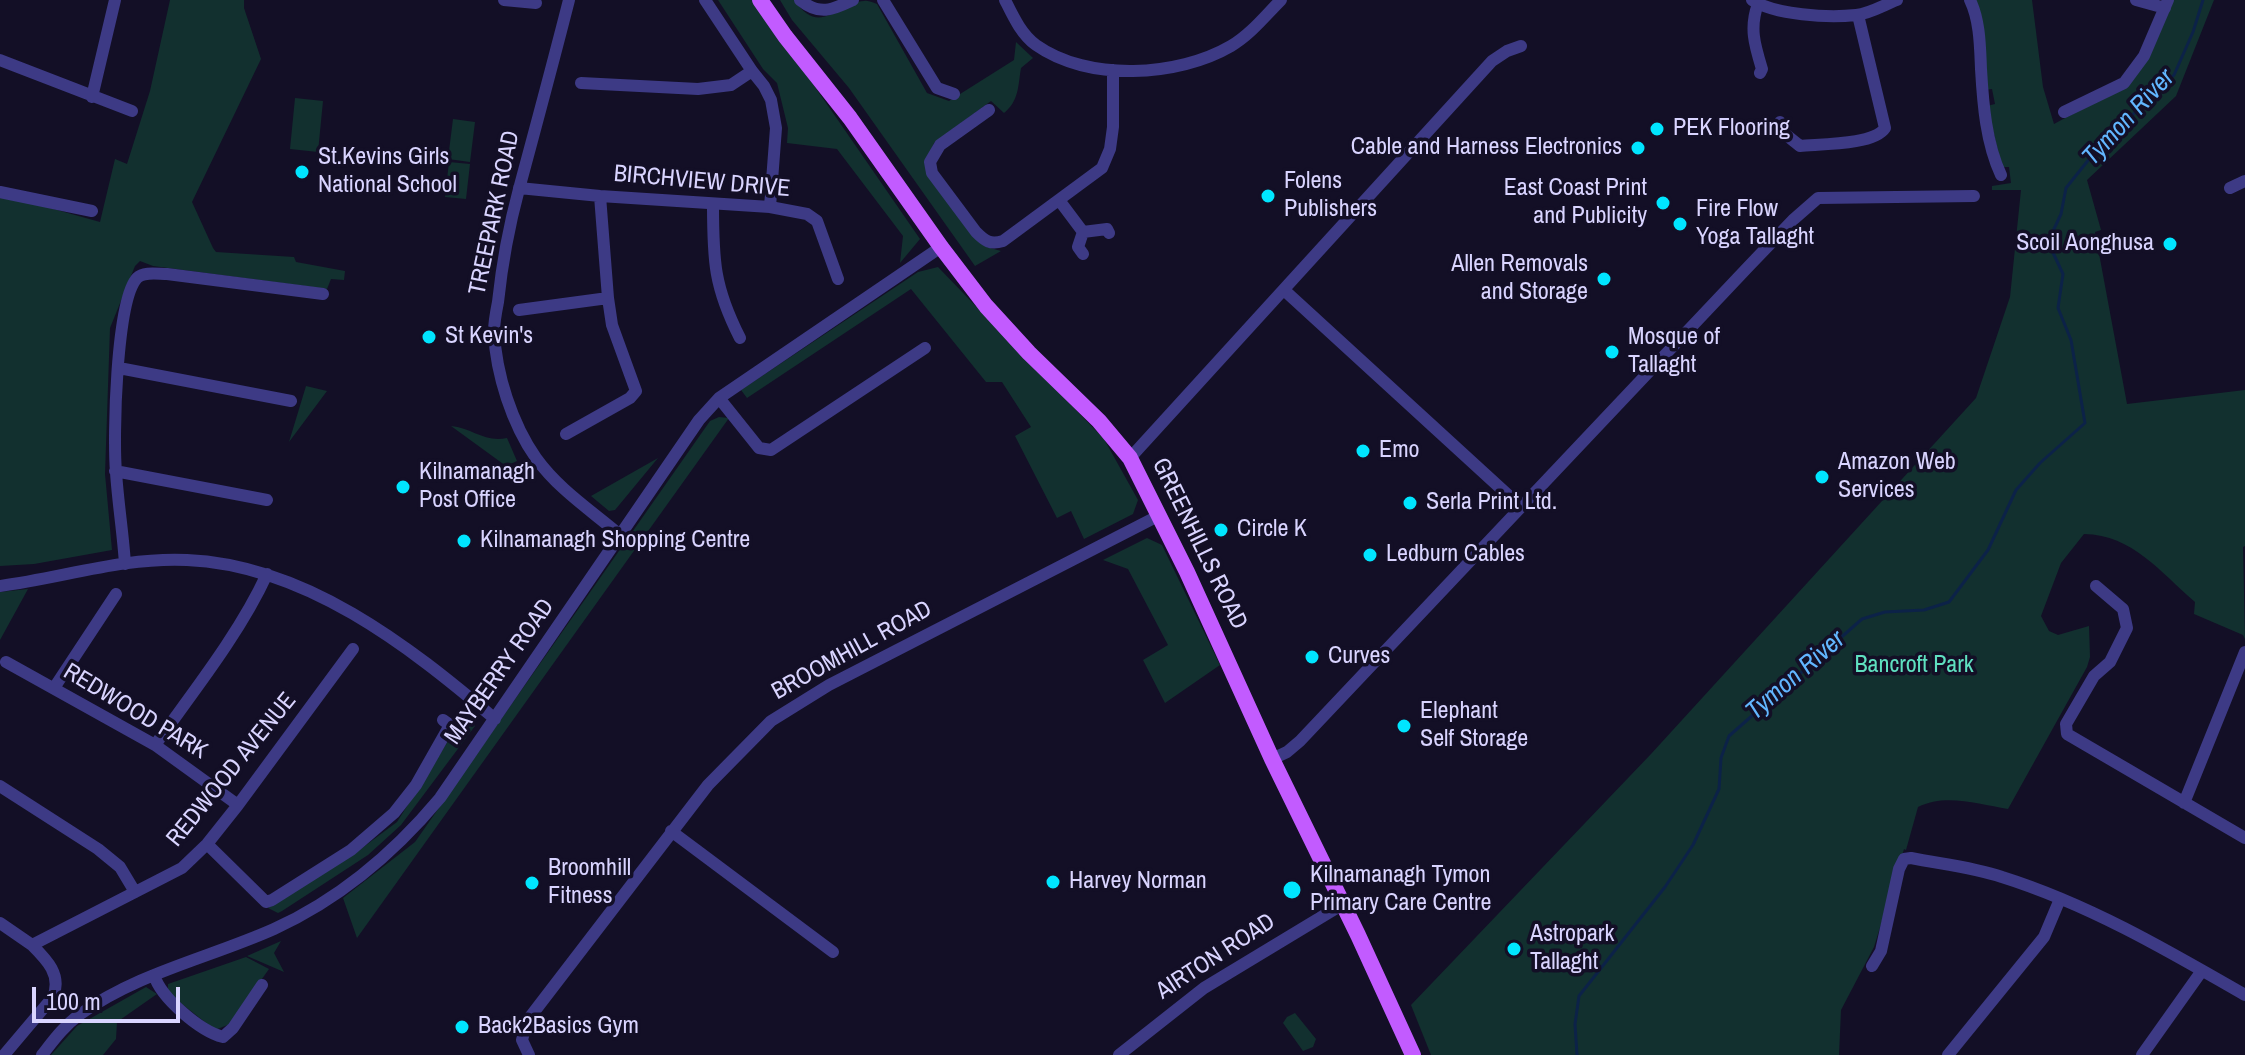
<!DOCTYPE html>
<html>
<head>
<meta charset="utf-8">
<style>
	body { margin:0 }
	#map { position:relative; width:2245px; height:1055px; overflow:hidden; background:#130f26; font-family:"Archivo Narrow",sans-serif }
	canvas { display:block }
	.scale { position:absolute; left:32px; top:987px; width:148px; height:36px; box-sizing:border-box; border:4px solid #d9d4ff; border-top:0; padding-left:10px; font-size:24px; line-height:28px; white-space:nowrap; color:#d9d4ff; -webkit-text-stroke:6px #130f26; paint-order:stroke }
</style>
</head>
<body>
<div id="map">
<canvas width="2245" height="1055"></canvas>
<div class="scale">100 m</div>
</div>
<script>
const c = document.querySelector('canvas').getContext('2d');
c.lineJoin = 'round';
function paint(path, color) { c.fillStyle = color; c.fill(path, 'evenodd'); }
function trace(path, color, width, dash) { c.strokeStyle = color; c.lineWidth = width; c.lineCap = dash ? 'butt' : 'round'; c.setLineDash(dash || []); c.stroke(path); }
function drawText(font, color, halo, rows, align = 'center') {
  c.font = font + ' "Archivo Narrow",sans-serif'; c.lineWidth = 7; c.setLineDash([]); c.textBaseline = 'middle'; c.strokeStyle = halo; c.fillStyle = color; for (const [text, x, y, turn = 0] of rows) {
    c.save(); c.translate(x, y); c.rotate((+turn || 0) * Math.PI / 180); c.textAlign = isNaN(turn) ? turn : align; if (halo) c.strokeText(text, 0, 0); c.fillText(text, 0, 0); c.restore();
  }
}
paint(new Path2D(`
	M170,0H244V8L261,59L192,202L213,248L216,252L294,257L296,262L345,271L344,280L331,279L327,289L153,266L140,261L135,266L110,328L105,474L112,550L34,564L0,566V194L100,222L115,159L127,164L150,91Z
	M718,0H755L920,239L900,263L903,236L837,149L787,143L788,128L777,83L763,69Z
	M780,0H795C818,38 840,2 864,1C869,0 873,3 877,4L927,93L949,101L1014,60L1016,42L1033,58L1021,68C1018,86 1019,101 1004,113L991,101L934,143L926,161L987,247L1001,251L975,266L849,88L792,20Z
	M1974,0H2032L2043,87L2054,124L2124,86L2171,0H2214L2176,96L2087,180L2101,230L2095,232L2127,404L2245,390V546L2243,547L2245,639L2243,635L2194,614L2195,602C2160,572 2133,535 2084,534L2061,563L2041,616L2049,631L2058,635L2089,626L2090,657L2087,667L2008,809C1979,804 1945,793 1918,807L1906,850L1904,849L1874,947L1841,1010L1839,1055H1431L1411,1005L1651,754L1976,398L2010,297L2021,190H1992V186L2011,183L2009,167H2002L1987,106L1995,104L1992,89L1984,90Z
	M295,98L323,101L318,152L290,149Z
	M453,119L475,122L470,162L448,159Z
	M449,162L470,164L466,199L445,197Z
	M938,267L1104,439L1138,500L1133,514L1084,539L1071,511L1057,518L1015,436L1031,427L1002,382H986L911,289L747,398L741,390L918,272Z
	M306,386L327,391L289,442Z
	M719,417L729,418L357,938L343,898L415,842L710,421Z
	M451,426C472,428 485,443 507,438L517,461L506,466Z
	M658,458L615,510L609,511L591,496Z
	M1147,538L1162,545L1220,665L1165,703L1143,660L1168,645L1128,569L1103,560Z
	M28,589L0,640V592Z
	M463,710L473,719L475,726L401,825L368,855L282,911L278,913L268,908L354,854L397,822L460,722L458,719Z
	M281,941L274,953L284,972L247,956Z
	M246,957L269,969L230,1024L215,1030L168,993V984Z
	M146,987L157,994L117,1022L116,1039L103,1055H51L77,1026Z
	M1295,1013L1316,1039L1313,1047L1303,1051L1283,1023L1287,1017Z`), '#12302f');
trace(new Path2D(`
	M1577,1055L1575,1024L1579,996L1665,887L1693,845L1719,789L1721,758L1729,736L1862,619L1885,612L1924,610L1949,602L1988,550L2016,490L2040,463L2085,423L2071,340L2058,308L2063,274L2048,242L2061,214L2066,188L2098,148L2174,75L2193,32L2203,0`), '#0c2248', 3);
trace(new Path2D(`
	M504,0L536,3
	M569,0C553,63 536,126 519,189C509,226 502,264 498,302C496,312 494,322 494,332C496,374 512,424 536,458C559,490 592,511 621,536
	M705,0L752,71L764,86L771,100L776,128L770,207
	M800,0C820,16 832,10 853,0
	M883,0L937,88L954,94
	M1005,0C1013,16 1021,34 1036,45C1088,82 1178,77 1231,46C1251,34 1265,16 1281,0
	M1752,0C1775,15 1828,18 1856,15C1869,14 1884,5 1897,0
	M1970,0C1980,21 1980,46 1981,69C1983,104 1986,143 2001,175
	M2136,0L2165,8
	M1758,4C1749,28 1755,46 1762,69L1760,73
	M0,60L132,111
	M581,83L698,89L731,85L752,71
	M92,97L115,0
	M989,110L940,145L930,162L932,173L976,232C985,241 990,245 1003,241L1102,168L1110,149L1113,127V70
	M2064,112L2124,83L2144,56L2168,0
	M1780,122L1785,134L1800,146C1821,144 1874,145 1885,128L1858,15
	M519,188L600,196L770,207L807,214L817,221L838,279
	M2230,188L2245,181
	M0,192L92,211
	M1059,200L1083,232
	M713,204C713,261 714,287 740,338
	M1083,254L1078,247L1083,232L1107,229L1109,233
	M1284,290L1520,506
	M519,310L608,298
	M119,368L291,401
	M719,398L759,448L771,450L925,348
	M566,434L630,398L636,391L612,325L608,298L600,196
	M1130,458L1492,61L1507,51L1521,46
	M115,471L267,500
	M125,564C123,533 118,503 116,472C113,438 116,301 137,278C144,271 158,274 167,274L323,294
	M0,586C62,578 123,557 187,560C305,565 408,645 495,719
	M2096,586L2123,609L2127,628L2110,662L2094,676L2066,724L2067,734L2245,838
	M6,662L155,745L238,805
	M54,688L116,594
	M155,745C193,692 240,633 267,574
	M1272,759L1287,752L1300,741L1748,267L1794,219L1818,198L1974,196
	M0,786L98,849L120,867L135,892
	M2184,803L2245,652
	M671,831L833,952
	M207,844L266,902L272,900L351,850L394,813L416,785L450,725L443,720
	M0,923L32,945L182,868L207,844L238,805L353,649
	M1872,966L1881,951L1899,869L1904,859L1911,858C1941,864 1973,867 2002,877C2088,904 2167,950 2245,995
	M154,975C161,998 200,1031 223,1037L233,1028L262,985
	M4,1055L53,997C62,975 47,960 32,945
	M42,1055C53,1041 64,1026 79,1015C137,973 209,958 274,929C340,899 394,853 440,798L699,420L719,398L941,247
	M529,1055L522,1040L527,1021L708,785L771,721L829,685L1160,515
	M1119,1055L1204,988L1343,904
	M1948,1055L2044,937L2060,899
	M2142,1055L2201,972`), '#3d3a85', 12);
trace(new Path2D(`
	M760,0L785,36L850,118L941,247L986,306L1029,353L1099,421L1130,458L1187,572L1272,759L1358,935L1413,1055`), '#c25bff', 16);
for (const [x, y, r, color] of [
	[1657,129,8,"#00e5ff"],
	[1638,148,8,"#00e5ff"],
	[302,172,8,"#00e5ff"],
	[1268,196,8,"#00e5ff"],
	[1663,203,8,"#00e5ff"],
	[1680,224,8,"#00e5ff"],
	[2170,244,8,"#00e5ff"],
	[1604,279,8,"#00e5ff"],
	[429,337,8,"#00e5ff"],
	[1612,352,8,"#00e5ff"],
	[1363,451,8,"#00e5ff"],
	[1822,477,8,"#00e5ff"],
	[403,487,8,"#00e5ff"],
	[1410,503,8,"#00e5ff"],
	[1221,530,8,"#00e5ff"],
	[464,541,8,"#00e5ff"],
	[1370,555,8,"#00e5ff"],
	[1312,657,8,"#00e5ff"],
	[1404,726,8,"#00e5ff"],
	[1053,882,8,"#00e5ff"],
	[532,883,8,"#00e5ff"],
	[1292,890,10,"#00e5ff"],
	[1514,949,8,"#00e5ff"],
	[462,1027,8,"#00e5ff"]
]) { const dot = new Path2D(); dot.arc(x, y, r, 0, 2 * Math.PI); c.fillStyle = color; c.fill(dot); trace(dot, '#130f26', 3); }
drawText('24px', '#d9d4ff', '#130f26', [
	["PEK Flooring",1673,129],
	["Cable and Harness Electronics",1622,148,"right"],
	["St.Kevins Girls",318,158],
	["National School",318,186],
	["Folens",1284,182],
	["Publishers",1284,210],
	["East Coast Print",1647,189,"right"],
	["and Publicity",1647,217,"right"],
	["Fire Flow",1696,210],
	["Yoga Tallaght",1696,238],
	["Scoil Aonghusa",2154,244,"right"],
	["Allen Removals",1588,265,"right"],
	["and Storage",1588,293,"right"],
	["St Kevin's",445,337],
	["Mosque of",1628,338],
	["Tallaght",1628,366],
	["Emo",1379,451],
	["Amazon Web",1838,463],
	["Services",1838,491],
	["Kilnamanagh",419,473],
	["Post Office",419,501],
	["Serla Print Ltd.",1426,503],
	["Circle K",1237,530],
	["Kilnamanagh Shopping Centre",480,541],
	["Ledburn Cables",1386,555],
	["Curves",1328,657],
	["Elephant",1420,712],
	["Self Storage",1420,740],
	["Broomhill",548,869],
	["Fitness",548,897],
	["Kilnamanagh Tymon",1310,876],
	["Primary Care Centre",1310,904],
	["Harvey Norman",1069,882],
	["Astropark",1530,935],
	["Tallaght",1530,963],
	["Back2Basics Gym",478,1027]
], 'left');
drawText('24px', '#d9d4ff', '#130f26', [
	["BIRCHVIEW DRIVE",702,182,5],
	["TREEPARK ROAD",495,213,-78],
	["GREENHILLS ROAD",1199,544,64],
	["BROOMHILL ROAD",852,651,-29],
	["MAYBERRY ROAD",500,672,-55],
	["REDWOOD PARK",135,712,31],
	["REDWOOD AVENUE",232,770,-51],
	["AIRTON ROAD",1216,957,-33]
]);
drawText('24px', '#5fe0c0', '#130f26', [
	["Bancroft Park",1914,666]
]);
drawText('italic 26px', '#62b6ff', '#130f26', [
	["Tymon River",2129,118,-47],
	["Tymon River",1796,676,-41]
]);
</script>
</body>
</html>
